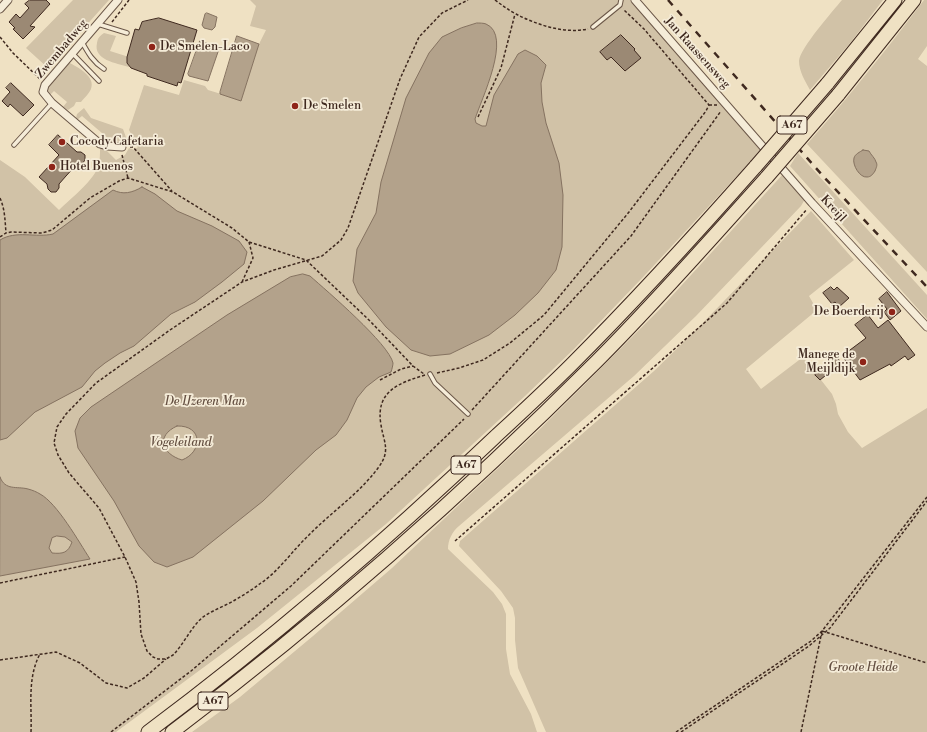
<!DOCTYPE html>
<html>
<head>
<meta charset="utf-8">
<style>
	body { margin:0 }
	canvas { display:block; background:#efe1c3 }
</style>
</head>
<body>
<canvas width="927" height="732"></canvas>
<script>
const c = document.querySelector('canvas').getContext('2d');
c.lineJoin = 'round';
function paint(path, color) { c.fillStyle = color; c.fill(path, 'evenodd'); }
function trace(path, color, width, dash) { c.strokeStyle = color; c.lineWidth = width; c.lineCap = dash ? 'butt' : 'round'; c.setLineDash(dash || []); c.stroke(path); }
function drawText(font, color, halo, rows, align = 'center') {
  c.font = font + ' "Libre Bodoni",serif'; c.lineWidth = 3.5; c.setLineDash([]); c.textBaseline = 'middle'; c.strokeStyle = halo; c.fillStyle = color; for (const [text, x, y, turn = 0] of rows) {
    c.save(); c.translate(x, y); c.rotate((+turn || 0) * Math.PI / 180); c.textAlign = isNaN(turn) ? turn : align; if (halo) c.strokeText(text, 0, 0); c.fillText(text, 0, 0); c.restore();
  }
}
paint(new Path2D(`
	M73,0H109L48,68L26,48Z
	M250,0H631L761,150L645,275L574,349L525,396L386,524L257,628L116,732H0V160L25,177L59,210C71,198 95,180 99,164C100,159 100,153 100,148H104L116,160L125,155L129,148L134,150L138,147L129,130L144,85L179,95L184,80L205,86L208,90L241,100L259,44L266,30L250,26L256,6Z
	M842,0H883L851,42L810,90C805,81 799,71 799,61C800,48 833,11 842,0Z
	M924,0H927V46L918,59L927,66V272L807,144C848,98 886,50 924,0Z
	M104,33L116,36L110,51L132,58L129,67C116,63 93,60 97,43C98,37 100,36 104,33Z
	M68,62C77,67 96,76 91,89C89,94 84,98 81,102H76L74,106L68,110L63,107L67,102L54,91L50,95L47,91V88Z
	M84,108L91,118L123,129L128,143L127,145L107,142L109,139L82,116L77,120L76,118L77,114Z
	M798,153L927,295V319L790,166Z
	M784,173L805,199L801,206L696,316L634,376L459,526C452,532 448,540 448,549L493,592L502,604L506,614V649L510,674L531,714L537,732H192L240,697L313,636L392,568L480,485L540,429L660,309Z
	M811,211L854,260L809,296L817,310L746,369L761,389L803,357L832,394L836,404L838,414L848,432L862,448L927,408V732H546L518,668L515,640V618L513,608L501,591L459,546L460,541L654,371L695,331Z`), '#d1c2a7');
const water = new Path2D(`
	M207,13L217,17L215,27L212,30L204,28L202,25L205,14Z
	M477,23C479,23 484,23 486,24C513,35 481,100 475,119L476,123L482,126H486L494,95L518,54L525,50L537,56L546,65L541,83L542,102L546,123L559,163L563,195L562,247L556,270L538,293L515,315L489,335L450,354L430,356L411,350L386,327L358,293L353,281L357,249L376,213L381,182L406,98L429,53L442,37L461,28Z
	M237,36L259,44L241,101L220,94V92Z
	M200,41L218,47L219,49L208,81L189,76L188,74Z
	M863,150L869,151C871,155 875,158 876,162C878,165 876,168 875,171C873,174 871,177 867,177C860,178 852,165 854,158C855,154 860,152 863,150Z
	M142,187L155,194L177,211L212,226L239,241L247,252L244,264L222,282L195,302L171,314L134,346L120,353L105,363L95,371L82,387L35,412L7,438L0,440V240C16,230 36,238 53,234L113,190C123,195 132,193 142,187Z
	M303,274L310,276C327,291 389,344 393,363C393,365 392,369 391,372L379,377L366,387L357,398L347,420L336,435L316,450L263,501L193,557L167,567L154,562L139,546L114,501L78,448L75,431L80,418L91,407L227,315L290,277ZM177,426C203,425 203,452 182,460C162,454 155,436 177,426Z
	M0,477C5,491 17,486 28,489C32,490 37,492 40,494C57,503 79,542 90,559L0,576ZM57,536L65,537L72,542C68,553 63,554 52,553L49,548L52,538Z`);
paint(water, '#b3a28b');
trace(water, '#857260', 1);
const building = new Path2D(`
	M30,0H46L50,4L30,26L35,27L23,39L13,29L15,28L9,22L16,14L20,18L29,8L25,4Z
	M159,18L197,30L181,83L178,82L177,86L147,76V74L131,68L127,63V57L135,29L139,30L142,22Z
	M621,35L635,49L634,50L641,58L625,71L611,57L607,60L600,52Z
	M11,83L34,105L23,116L10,104L8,107L2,101L10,92L6,88Z
	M58,135L77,152H81L85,155V160L82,164H77L66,176L59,184V188L56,192H51L48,189L47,184L39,177L59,155L49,145Z
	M831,287L834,290L837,287L849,298L839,307L835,302L832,304L823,293Z
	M887,292L901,311L890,320L884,312L887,309L879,299Z
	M868,315L878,328L888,320L915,355L908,360L905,356L891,366L890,364L860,380L842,356L866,338L855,325Z
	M837,357L841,363L820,380L815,375Z`);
paint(building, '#9b8974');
trace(building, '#3f291f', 1);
const lane = new Path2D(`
	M98,24L127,33
	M593,27L620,5L621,0
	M82,42C88,53 93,62 104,69
	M72,53L99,81
	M14,145L52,103
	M430,374L435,383L468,414`);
const street = new Path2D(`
	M118,0L45,85L43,92L52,103L100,144L107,146L122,147
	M635,0L812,203L927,327
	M0,9L8,0`);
const highway = new Path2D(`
	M827,84L895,0
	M838,95L914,0
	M148,732C270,641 385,542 495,437C521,413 546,390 571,365C635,301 696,234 756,166
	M172,732C323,619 464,494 597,361C656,302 711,239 767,177`);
trace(lane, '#6b5748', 5.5);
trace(street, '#6b5748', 9);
trace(highway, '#3f291f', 15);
trace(new Path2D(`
	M495,0C502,5 508,10 516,14C537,25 565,34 588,29
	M112,22L129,0
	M0,37L13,53L40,79
	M709,105H717
	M478,117L501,68L515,14
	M130,147H133L172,191
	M122,155L128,178
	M0,198C5,209 5,221 6,233
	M0,237L6,233L11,232L42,233L52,230L90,198L119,181L128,178L173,192L232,228L249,242L306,260L370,321L413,366L424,374
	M242,282L253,258L249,242
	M437,373L459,368L483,360L510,343L544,315L629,212L706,111L709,105L644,29L623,9
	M425,375C399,383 375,391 381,425C384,443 391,451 378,468C359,494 330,513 308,536C292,551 279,571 261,583C253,589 244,595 235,600C225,606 213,610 203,617C191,627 184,644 173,655L166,659H158L153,657L147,651L141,634L139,602L136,582L125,557L99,508L69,473L58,455L54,443L57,427L66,414L96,383L170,330L242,282L274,270L322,256L341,240L348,228L400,79L419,37L442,13L468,0
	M380,380L401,369L413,366
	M472,410L631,236L721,111
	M455,541L727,303L807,209
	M0,583L125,557
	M822,631L927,663
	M0,660L56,652L80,663L106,683L127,688L144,678L166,659
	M31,732C32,706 27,678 40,654
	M111,732L191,671L291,586L464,419
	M676,732L811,641L822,631L927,497
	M681,732L809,646L830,628L927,501
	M801,732L822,631`), '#3f291f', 1.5, [3, 2]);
trace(lane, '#f5ecd8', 3.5);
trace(street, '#f5ecd8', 7);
trace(highway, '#efe1c3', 13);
trace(new Path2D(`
	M668,0L823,176L927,287`), '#3f291f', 2.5, [7, 7]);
const highwayBridge = new Path2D(`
	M756,166L827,84
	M767,177L838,95`);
trace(highwayBridge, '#3f291f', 15, []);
trace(highwayBridge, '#efe1c3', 13);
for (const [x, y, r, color] of [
	[152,47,4,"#8f2418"],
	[295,106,4,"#8f2418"],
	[62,142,4,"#8f2418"],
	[52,167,4,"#8f2418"],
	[892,312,4,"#8f2418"],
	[863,362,4,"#8f2418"]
]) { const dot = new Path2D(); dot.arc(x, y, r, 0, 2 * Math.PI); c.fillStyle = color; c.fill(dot); trace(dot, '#f5ecd8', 1.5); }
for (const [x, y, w] of [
	[792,125,30],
	[466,465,30],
	[213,701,30]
]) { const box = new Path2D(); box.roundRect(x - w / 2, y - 9, w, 18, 3); c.fillStyle = '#f5ecd8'; c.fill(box); trace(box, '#3f291f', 1); }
drawText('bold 11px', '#3f291f', null, [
	["A67",792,125],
	["A67",466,465],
	["A67",213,701]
]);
drawText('12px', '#3f291f', '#f5ecd8', [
	["De Smelen-Laco",160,47],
	["De Smelen",303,106],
	["Cocody Cafetaria",70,142],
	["Hotel Buenos",60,167],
	["De Boerderij",884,312,"right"],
	["Manege de",855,355,"right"],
	["Meijldijk",855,369,"right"]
], 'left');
drawText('12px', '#3f291f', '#f5ecd8', [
	["Zwembadweg",62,49,-50],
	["Jan Raassensweg",697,53,48],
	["Kreijl",833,209,47]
]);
drawText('italic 12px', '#644f41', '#f5ecd8', [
	["De IJzeren Man",205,402],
	["Vogeleiland",181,443],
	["Groote Heide",863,668]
]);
</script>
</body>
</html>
